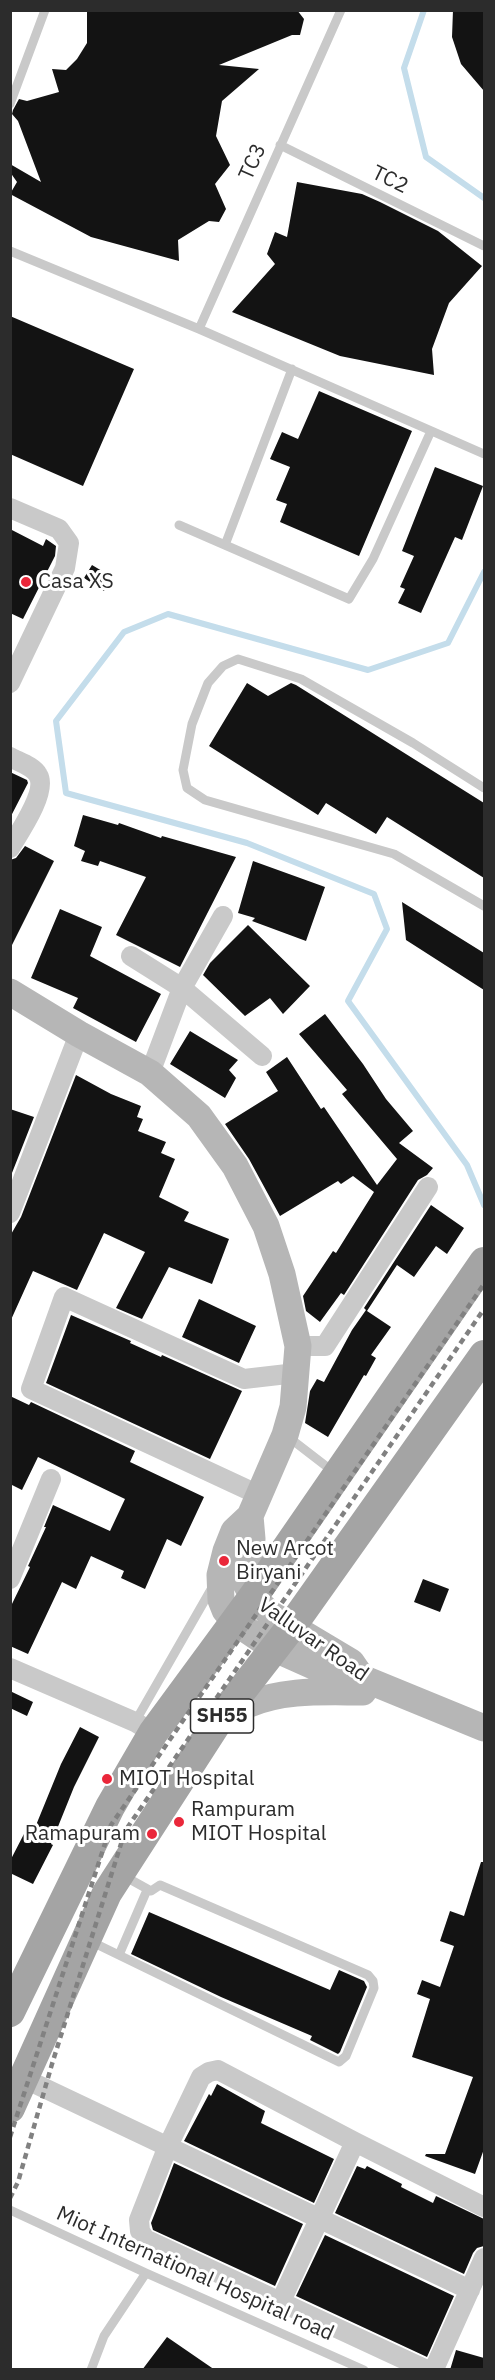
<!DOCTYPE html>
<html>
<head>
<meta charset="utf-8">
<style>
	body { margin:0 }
	#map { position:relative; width:495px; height:2380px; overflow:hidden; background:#fff; font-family:"IBM Plex Sans",sans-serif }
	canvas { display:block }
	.frame { position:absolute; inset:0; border:12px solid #2c2c2c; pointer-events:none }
</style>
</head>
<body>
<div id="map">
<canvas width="495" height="2380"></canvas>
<div class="frame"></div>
</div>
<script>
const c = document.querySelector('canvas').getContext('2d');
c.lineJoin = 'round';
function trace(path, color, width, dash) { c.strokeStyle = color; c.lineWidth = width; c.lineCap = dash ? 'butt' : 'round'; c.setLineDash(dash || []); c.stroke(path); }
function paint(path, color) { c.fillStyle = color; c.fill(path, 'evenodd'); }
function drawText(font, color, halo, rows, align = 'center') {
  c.font = font + ' "IBM Plex Sans",sans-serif'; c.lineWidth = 6; c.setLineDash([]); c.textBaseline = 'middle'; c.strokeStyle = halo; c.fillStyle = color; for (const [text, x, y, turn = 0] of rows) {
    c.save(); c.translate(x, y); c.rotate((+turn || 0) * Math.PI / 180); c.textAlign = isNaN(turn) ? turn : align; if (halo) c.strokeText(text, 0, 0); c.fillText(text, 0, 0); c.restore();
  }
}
trace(new Path2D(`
	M424,10L404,68L426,157L484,198
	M484,572L448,643L368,670L168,614L124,632L56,721L66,793L247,843L374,894L387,929L348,1001L467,1165L484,1205`), '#c4ddeb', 6);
paint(new Path2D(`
	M87,10H297L304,19L300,35H292L219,65L259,69L222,101L216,136L230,165L215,184L226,209L219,222L209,221L178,240L179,261L91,237L10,194L17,182L10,172V164L41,182L18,121L12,114L13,110L19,99L27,101L59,92L52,69L66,70L77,59L87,43Z
	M453,10H484V91L461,64L452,37Z
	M297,182L362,194L380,202L438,231L482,266L449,303L432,349L434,375L340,356L232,312L275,264L267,254L275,232L287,237Z
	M10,316L134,369L83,486L10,454Z
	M319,391L412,431L359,556L280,522L287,504L276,500L290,467L270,459L282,432L298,439Z
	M435,467L483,486L462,540L455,537L421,613L398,603L405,589L400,587L414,556L402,551Z
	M10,529L43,546L46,539L56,546L55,556L23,619L10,613Z
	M92,565L112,577L104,591L84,578Z
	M247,683L268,696L291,683L296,685L484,803V878L387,817L376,834L326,803L318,815L209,746Z
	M10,772L27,780L28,783L10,818Z
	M83,815L118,825L119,823L161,838L162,836L236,857L180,967L116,935L146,877L100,861L98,866L81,861L85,851L74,846Z
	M25,846L54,861L10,949V860L16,858Z
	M253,861L325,887L306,941L252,921L255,918L238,913Z
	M402,902L484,953V990L406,940Z
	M60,909L102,927L90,956L161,994L136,1042L73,1008L78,998L31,978Z
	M248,925L310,986L283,1014L270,998L245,1016L203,975L210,963Z
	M325,1014L363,1064L386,1099L413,1131L399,1143L433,1168L427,1175L418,1180L344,1295L341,1293L320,1322L306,1311L303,1296L333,1251L336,1253L374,1192L353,1176L341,1184L338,1181L280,1216L249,1159L225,1124L278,1091L266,1072L287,1057L321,1109L324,1107L377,1185L397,1159L342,1094L347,1090L299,1034Z
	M190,1031L238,1060L229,1070L236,1078L225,1098L170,1064Z
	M76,1075L111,1094L141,1106L137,1117L143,1119L138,1131L166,1142L161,1153L175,1159L159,1197L189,1212L184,1221L229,1239L212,1284L169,1267L142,1319L116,1308L145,1252L104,1233L77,1290L33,1271L10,1322V1236L21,1217Z
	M10,1109L34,1117L10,1178Z
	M431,1205L464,1228L447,1254L436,1246L414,1277L397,1265L367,1311L391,1327L371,1355L376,1358L366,1376L364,1375L328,1437L305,1423L310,1391L317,1379L324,1382L352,1330L366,1310L364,1308Z
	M199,1299L256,1326L239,1363L182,1337Z
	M71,1315L131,1341L130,1343L161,1357L162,1355L242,1391L210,1459L46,1383Z
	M10,1396L29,1405L31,1402L135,1451L130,1462L204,1497L181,1546L167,1539L145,1589L121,1578L124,1571L91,1556L76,1589L62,1582L28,1654L10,1646V1608L30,1567L28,1566L46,1527H44L53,1505L110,1531L125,1499L38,1457L22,1490L10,1484Z
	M423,1579L449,1589L440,1612L414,1602Z
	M10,1691L33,1702L27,1716L10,1708Z
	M80,1727L99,1737L74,1787L51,1844L53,1845L33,1884L10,1873V1861L25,1832L32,1835L61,1764Z
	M481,1862H484V2149L475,2174L425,2156L426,2154H445L473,2077L412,2057L430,1999L417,1994L422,1980L440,1987L454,1946L440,1941L450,1911L464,1916Z
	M149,1912L330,1990L339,1970L364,1981L367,1987L340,2052L338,2054L310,2040L312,2036L221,1997L131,1954Z
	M217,2084L265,2111L261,2123L334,2159L314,2203L184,2141L209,2094L211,2096Z
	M174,2163L303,2224L275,2286L153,2230L151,2223L155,2213Z
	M357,2166L365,2169L367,2166L402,2184L401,2187L433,2203L436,2196L484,2219V2246L477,2248L473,2253L464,2274L335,2213Z
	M325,2235L454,2296L427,2357L296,2296Z
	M167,2337L215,2370H142Z
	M456,2350L484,2358V2370H450Z`), '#131313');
trace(new Path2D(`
	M10,104L45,10
	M280,145L484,246
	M10,251L199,329L484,454
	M199,329L341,10
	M179,525L349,599L373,559L431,431
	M225,545L292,369
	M484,788L413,743L301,679L238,659L223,666L208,683L192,724L183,770L187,788L205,800L394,854L484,906
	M287,1436L335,1473
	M135,1722L213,1586
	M90,1941L339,2062L346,2056L374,1988L373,1981L368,1975L160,1885L151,1891L124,1876
	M119,1955L147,1890
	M10,2210L146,2273L364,2370
	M91,2370L104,2336L146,2273`), '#c9c9c9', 9);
trace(new Path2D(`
	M10,508L59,529L69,543L65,568L10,683
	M10,757C19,762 33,766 38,775C48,791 19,833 10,848
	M131,956L182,988L262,1056
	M150,1073L182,988L223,916
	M10,1213L79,1034
	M298,1346H325L428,1187
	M259,1495L31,1389L64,1297L244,1379L296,1373
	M10,1579L51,1479
	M10,1668L135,1722L153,1733
	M23,2078L470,2290
	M281,2301L355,2142
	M427,2370L145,2239L140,2231L139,2220L168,2146L201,2077L209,2072L218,2070L355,2142L484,2207
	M430,2370L435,2367L484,2258`), '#c9c9c9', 20);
trace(new Path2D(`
	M10,992L79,1034L150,1073L199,1116L235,1166L266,1226L282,1274L298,1346L293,1407L285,1435L250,1516L234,1531L226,1551L220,1575L221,1600L225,1610L235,1622L275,1649L340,1678H362
	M250,1516L252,1539L245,1582L253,1597L269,1613L351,1662L362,1678L484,1728
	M218,1721C228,1716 237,1710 247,1705C283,1689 325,1692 363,1692`), '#b6b6b6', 27);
trace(new Path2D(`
	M10,2012L110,1807L153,1733L253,1597L484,1262
	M10,2108L107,1893L218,1721L291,1627L484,1355`), '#a4a4a4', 30);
trace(new Path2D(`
	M10,2137L111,1825L484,1284
	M10,2198L18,2182L52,2064L125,1831L484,1309`), '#818181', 4.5, [6, 4.5]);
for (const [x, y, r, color] of [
	[26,582,6,"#ea273a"],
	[224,1561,6,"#ea273a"],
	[107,1779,6,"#ea273a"],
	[179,1822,6,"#ea273a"],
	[152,1834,6,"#ea273a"]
]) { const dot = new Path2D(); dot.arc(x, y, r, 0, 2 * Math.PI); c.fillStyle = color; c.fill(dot); trace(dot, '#fff', 2); }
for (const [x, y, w] of [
	[222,1716,63]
]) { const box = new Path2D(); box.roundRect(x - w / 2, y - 17, w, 34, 4.5); c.fillStyle = '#fff'; c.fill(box); trace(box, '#2c2c2c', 1.5); }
drawText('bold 20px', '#2c2c2c', null, [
	["SH55",222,1716]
]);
drawText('21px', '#2c2c2c', '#fff', [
	["TC3",253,162,-66],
	["TC2",390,180,26],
	["Valluvar Road",313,1640,35],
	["Miot International Hospital road",195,2274,24]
]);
drawText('21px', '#2c2c2c', '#fff', [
	["Casa XS",38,582],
	["New Arcot",236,1549],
	["Biryani",236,1573],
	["MIOT Hospital",119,1779],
	["Rampuram",191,1810],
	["MIOT Hospital",191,1834],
	["Ramapuram",140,1834,"right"]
], 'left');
</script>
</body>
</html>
